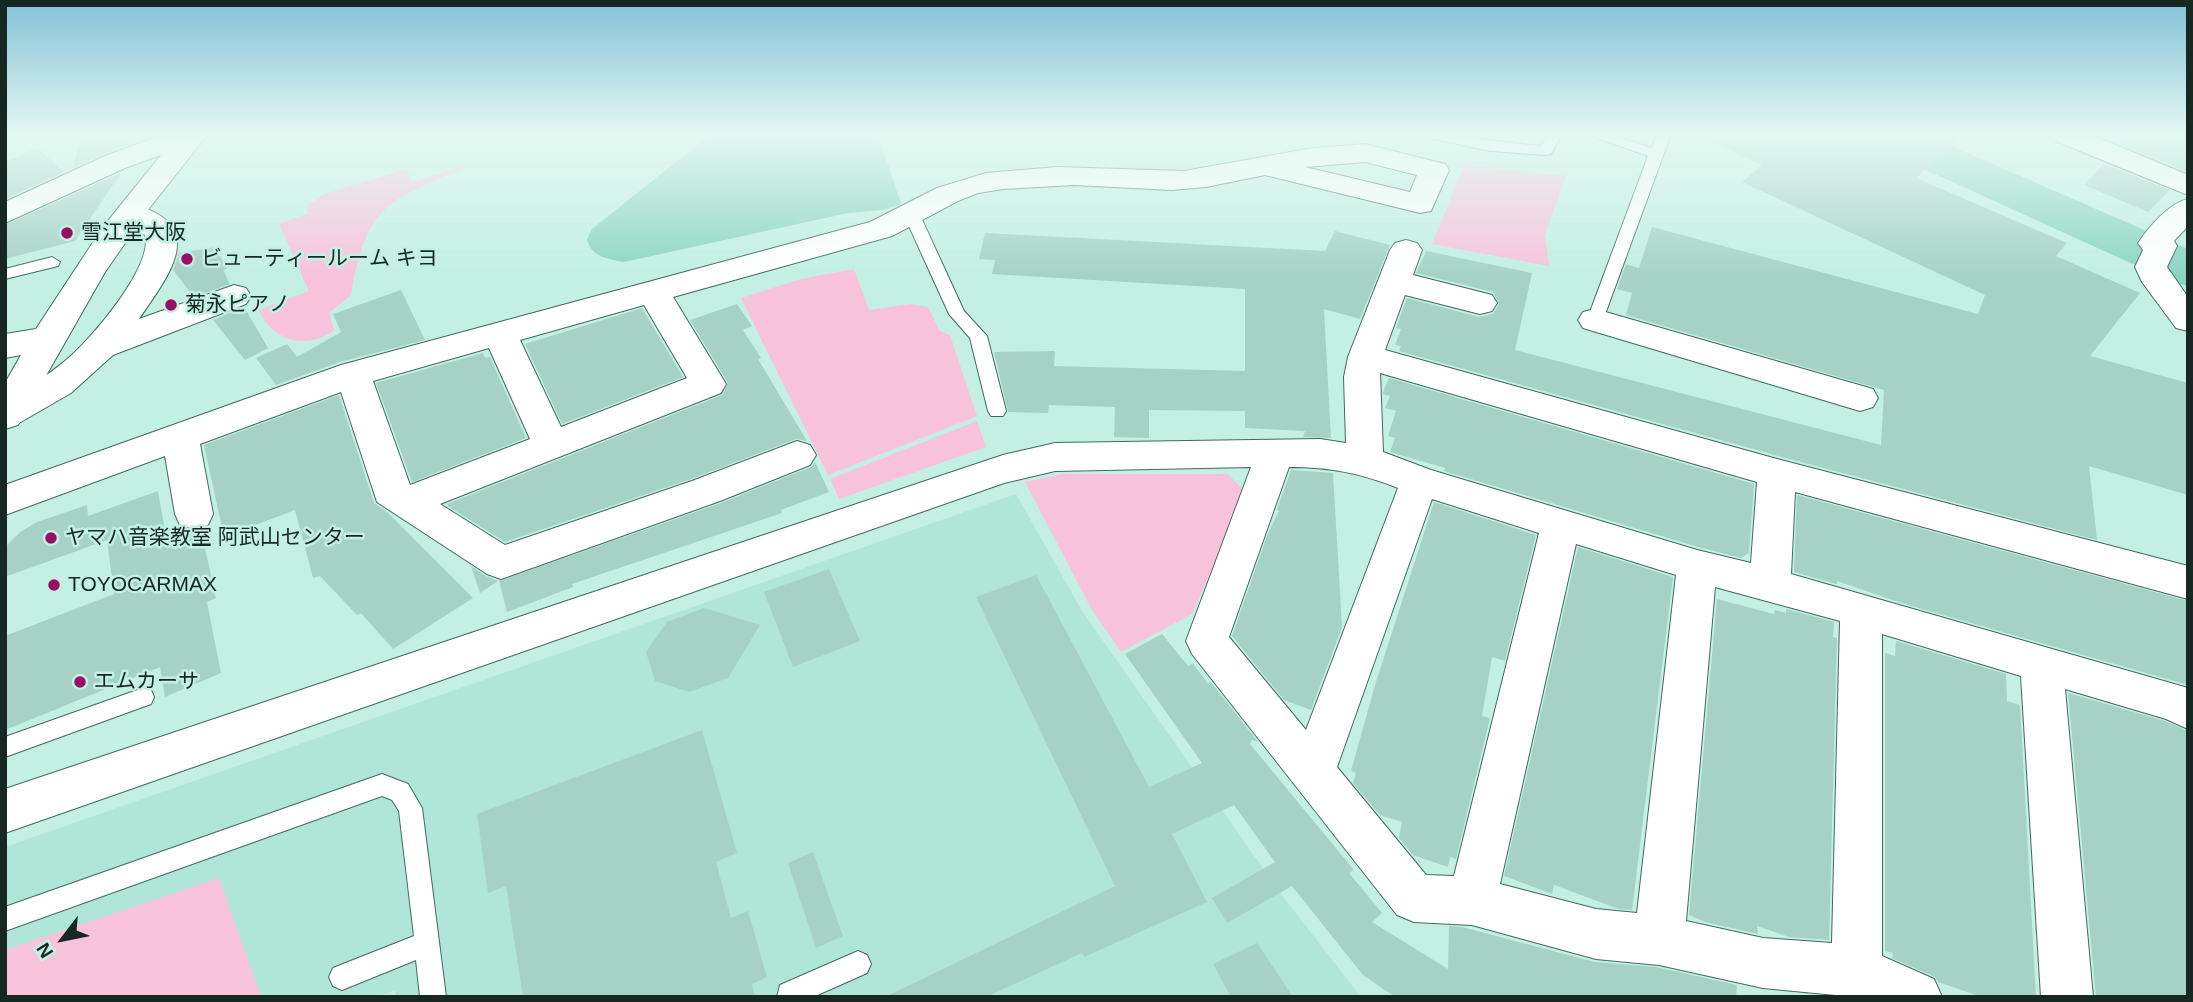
<!DOCTYPE html>
<html>
<head>
<meta charset="utf-8">
<style>
	body { margin:0 }
	#map { position:relative; width:2193px; height:1002px; overflow:hidden; background:#c3f0e3; font-family:Arial,sans-serif }
	canvas { display:block }
	.frame { position:absolute; inset:0; border:7px solid #172823; pointer-events:none }
	.north { position:absolute; left:28px; top:904px; width:70px; height:70px; -webkit-text-stroke:5px #c3f0e3; paint-order:stroke; rotate:238deg; font-size:19px; font-weight:700; line-height:28px; text-align:center; color:#172823 }
	.north::after { content:''; display:block; margin:auto; width:24px; height:32px; background:#172823; clip-path:polygon(50% 0,100% 100%,50% 72%,0 100%) }
</style>
</head>
<body>
<div id="map">
<canvas width="2193" height="1002"></canvas>
<div class="frame"></div>
<div class="north">N</div>
</div>
<script>
const c = document.querySelector('canvas').getContext('2d');
c.lineJoin = 'round';
function paint(path, color) { c.fillStyle = color; c.fill(path, 'evenodd'); }
function trace(path, color, width, dash) { c.strokeStyle = color; c.lineWidth = width; c.lineCap = dash ? 'butt' : 'round'; c.setLineDash(dash || []); c.stroke(path); }
function drawText(font, color, halo, rows, align = 'center') {
  c.font = font + ' Arial,"Noto Sans JP",sans-serif'; c.lineWidth = 5; c.setLineDash([]); c.textBaseline = 'middle'; c.strokeStyle = halo; c.fillStyle = color; for (const [text, x, y, turn = 0] of rows) {
    c.save(); c.translate(x, y); c.rotate((+turn || 0) * Math.PI / 180); c.textAlign = isNaN(turn) ? turn : align; if (halo) c.strokeText(text, 0, 0); c.fillText(text, 0, 0); c.restore();
  }
}
paint(new Path2D(`
	M2077,134H2188V180Z
	M1016,494L1082,611L1281,894L1361,997H396L395,990L377,997H5V847Z`), '#b0e6d7');
paint(new Path2D(`
	M1464,165L1566,176L1545,235L1549,266L1432,244Z
	M464,166V169C385,200 366,208 351,295L329,313L334,330C307,351 272,341 259,310L309,291L279,224L307,214L308,205L324,194L407,169L411,182Z
	M854,269L869,310L910,304L928,307L940,331L950,335L977,416L828,475L741,298L801,279Z
	M977,421L986,447L839,499L830,479Z
	M1062,474H1228L1245,492L1192,614L1121,652L1091,608L1025,482Z
	M219,878L261,997H5V950Z`), '#f8c2db');
paint(new Path2D(`
	M711,134H878L901,204L883,210L848,213L624,262C608,259 591,257 587,239L592,229Z`), '#8cd5c1');
paint(new Path2D(`
	M1862,134H1924L2188,249V286L2170,281L1869,144Z`), '#8cd5c1');
paint(new Path2D(`
	M81,134H129L126,145L73,168Z
	M1694,134H1965L1916,178L2067,243L2056,256L2140,293L2090,356L2188,383V495L2089,466L2097,540L1778,456L1399,351L1401,346L1395,345L1401,329L1396,328L1407,298L1479,317L1493,314L1499,304L1493,292L1416,273L1426,251L1532,273L1515,350L1881,445L1884,390L1626,315L1632,293L1617,289L1626,264L1639,268L1652,227L1978,314L1985,295L1742,182L1762,165Z
	M2131,134H2188V172L2121,145Z
	M37,148L64,172L5,199V162Z
	M2104,164L2170,190L2148,212L2084,185Z
	M121,173L75,241L5,259V225Z
	M1335,231L1390,245L1360,319L1324,309L1331,438L1303,437L1305,431L1245,428V411L1149,410V438L1114,437L1115,407L1049,405L1048,413L1008,412L994,352L1055,351L1054,366L1245,371V289L992,274L995,260L979,259L985,233L1325,251Z
	M215,247L227,269L223,270L230,284L194,297L173,270L179,253Z
	M401,290L425,340L340,362L276,385L256,358L287,344L297,357L341,332L333,314Z
	M737,304L752,326L743,330L761,358L758,359L807,441L796,439L691,479L505,542L448,506L447,504L722,395L728,383L690,320Z
	M244,307L268,348L245,360L213,320Z
	M642,308L683,377L562,424L525,344Z
	M483,353L485,358L490,357L526,438L412,482L376,383Z
	M1389,378L1754,484L1749,553L1741,558L1698,547L1444,471L1445,468L1390,452L1395,438L1388,436L1396,411L1385,408L1390,396L1383,394V392Z
	M339,395L374,503L388,513L473,598L393,649L361,613L357,615L320,576L313,578L295,510L224,537L204,445Z
	M815,462L829,492L781,510L782,513L572,584L573,587L507,612L499,581L721,503L811,467Z
	M1291,470L1333,473L1342,627L1311,710L1284,700L1232,636L1267,536L1279,511L1277,510Z
	M158,491L166,537L186,529L201,530L216,598L207,602L221,673L165,697L160,667L5,730V636L114,594L107,540L5,577V547L20,532L37,522L87,505L88,516Z
	M1797,495L2188,601V685L1898,602L1837,581V584L1794,572Z
	M1434,502L1536,535L1505,661L1492,657L1482,716L1490,718L1456,859L1450,857L1448,867L1413,855L1399,838L1402,822L1380,815L1353,783L1356,773L1351,771L1375,685Z
	M1578,547L1673,577L1632,910L1619,909L1554,885L1552,894L1504,876Z
	M471,566L486,576L498,581L480,593Z
	M829,569L860,641L793,667L764,592Z
	M1036,575L1149,787L1202,763L1125,654L1162,634L1188,666L1193,663L1208,684L1210,681L1258,742L1252,740L1250,744L1354,870L1349,873L1382,913L1372,922L1448,969L1449,926L1462,927L1595,962L1656,967L1737,985L1736,997H1395L1363,975L1292,886L1227,923L1212,898L1275,862L1234,805L1172,834L1207,902L1084,957L1082,953L986,997H885L1115,886L976,597Z
	M1717,599L1774,614L1775,610L1786,613V609L1834,622L1833,637L1837,638L1829,940L1789,937L1757,926L1758,934L1705,922L1689,915Z
	M704,608L760,625L728,678L689,692L655,681L646,652L667,622Z
	M1896,641L2006,674L2007,701L2020,705L2036,997H1982L1938,982L1935,977L1892,958L1893,953L1885,951V653L1895,656Z
	M2068,693L2165,721L2188,731V997H2096Z
	M702,730L737,853L716,862L731,918L748,911L767,977L752,984L755,997H523L506,886L488,893L477,814Z
	M813,852L843,936L816,948L788,863Z
	M1257,943L1293,997H1231L1213,964Z`), '#a6d2c6');
const service = new Path2D(`
	M1422,134C1462,134 1501,143 1541,146L1548,134H1562L1551,154L1546,155L1491,151L1429,138Z
	M1586,134H1609L1652,148L1657,134H1671L1603,320L1595,326L1587,320L1648,156Z
	M911,208L919,213L964,311L987,336L1006,411L1003,416H991L988,411L970,338L949,314L903,213Z
	M52,257L60,262L58,266L5,279V269Z
	M143,688L151,690L154,697L151,704L5,757V737Z
	M382,774L408,784L422,808L446,997H420L416,960L342,990L333,986L329,977L333,968L414,936L399,811L392,800L382,796L5,931V907Z
	M858,951L867,955L871,964L867,973L813,997H777L780,985Z`);
const minor = new Path2D(`
	M164,134H206L202,140L125,168L5,223V202L105,156Z
	M2049,134H2089L2188,175V195L2053,140Z
	M1365,144L1445,164L1449,170L1431,211L1420,213L1265,175L1206,187L1172,190L1074,185L1003,189L978,193L958,201L892,236L673,297L726,384L721,393L440,504L505,545L692,481L797,441L810,445L816,455L810,465L720,501L501,579L487,574L377,502L341,392L200,444L213,514L208,525L194,529L180,525L175,514L165,456L5,515V485L341,365L870,222L937,188L986,173L1057,167L1184,171L1313,148ZM1365,162L1417,175L1410,192L1305,167ZM644,305L687,378L561,427L520,340ZM489,348L530,439L410,485L373,381Z
	M2188,199V226L2174,241L2177,246L2167,267L2188,297V331L2176,328L2142,282L2135,267L2143,250L2138,243C2149,227 2169,203 2188,199Z
	M131,204C211,224 169,275 139,319L234,285L246,288L251,296L246,304L113,355L71,393L19,423L5,427V399C27,388 47,376 65,361C90,341 154,266 145,235L120,220L116,213L120,206Z
	M1406,240L1417,243L1422,250L1413,275L1492,295L1497,303L1492,311L1480,314L1405,295L1385,350L1777,459L2188,566V599L1795,492L1791,574L2188,688V729L2166,719L2065,689L2093,997H2041L2021,676L1882,634V956L1934,979L1942,997H1856L1763,988L1659,965L1596,959L1472,925L1414,922L1397,915L1192,654L1186,641L1251,467L1055,471L1004,483L5,833V789L1003,455L1055,443L1320,439L1346,443L1344,377L1348,357L1390,250L1395,243ZM1380,373L1757,482L1751,563L1697,550L1431,470L1383,452ZM1289,467C1330,467 1360,473 1398,488L1306,730L1229,637ZM1432,499L1539,533L1454,876L1426,875L1337,767ZM1576,544L1676,575L1637,913L1596,909L1500,884ZM1715,587L1840,621L1832,943L1763,938L1686,921Z
	M1595,309L1873,389L1878,398L1873,407L1860,411L1583,328L1578,320L1583,312Z`);
const tertiary = new Path2D(`
	M178,134H208L151,206L105,272L18,425L5,429V383L21,355L5,358V334L36,329L103,227Z`);
trace(service, '#416a5f', 2);
trace(minor, '#416a5f', 2);
trace(tertiary, '#416a5f', 2);
paint(service, '#fff');
paint(minor, '#fff');
paint(tertiary, '#fff');
const sky = c.createLinearGradient(0, 0, 0, 275);
sky.addColorStop(0, '#83c1d8');
sky.addColorStop(0.49, '#e4f8f2');
sky.addColorStop(1, '#e4f8f200');
c.fillStyle = sky;
c.fillRect(0, 0, 2193, 275);
for (const [x, y, r, color] of [
	[67,233,7,"#970f65"],
	[187,259,7,"#970f65"],
	[171,305,7,"#970f65"],
	[51,538,7,"#970f65"],
	[54,585,7,"#970f65"],
	[80,682,7,"#970f65"]
]) { const dot = new Path2D(); dot.arc(x, y, r, 0, 2 * Math.PI); c.fillStyle = color; c.fill(dot); trace(dot, '#c3f0e3', 2.5); }
drawText('21px', '#172823', '#c3f0e3', [
	["雪江堂大阪",81,233],
	["ビューティールーム キヨ",201,259],
	["菊永ピアノ",185,305],
	["ヤマハ音楽教室 阿武山センター",65,538],
	["TOYOCARMAX",68,585],
	["エムカーサ",94,682]
], 'left');
</script>
</body>
</html>
